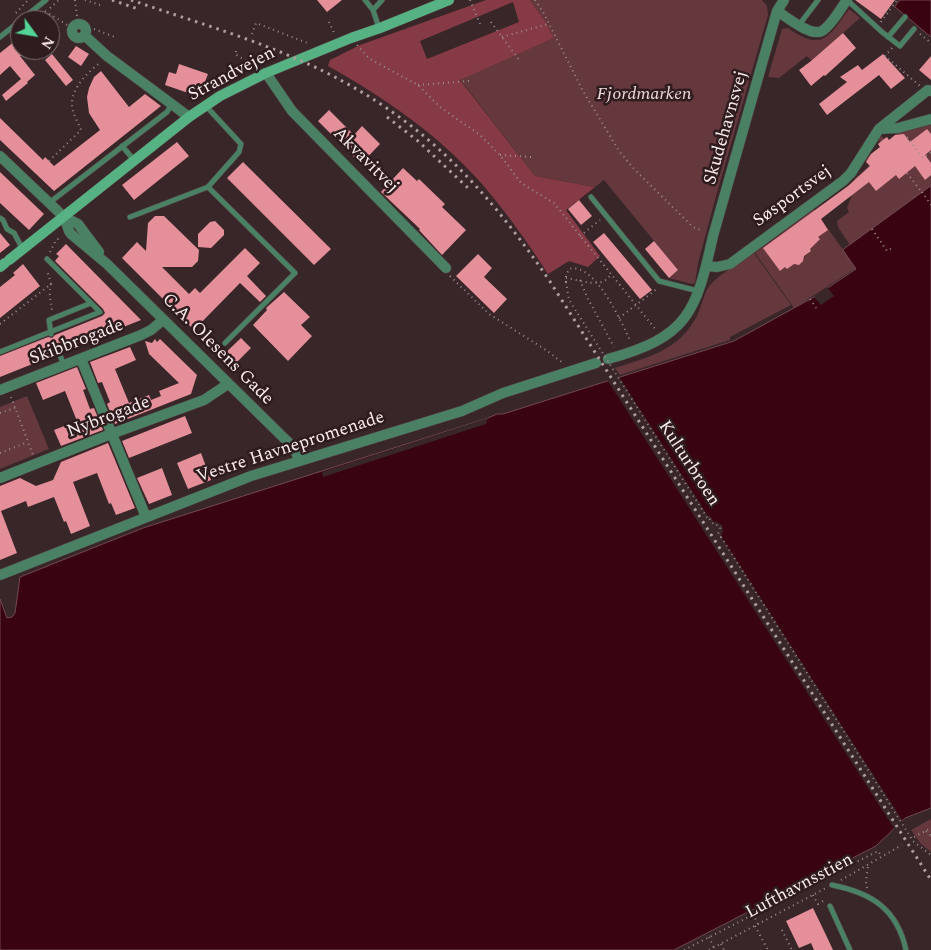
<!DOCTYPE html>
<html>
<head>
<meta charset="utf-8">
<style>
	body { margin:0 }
	#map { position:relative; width:931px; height:950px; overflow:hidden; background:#382628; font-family:Spectral,serif }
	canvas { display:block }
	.north { position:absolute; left:10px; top:10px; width:50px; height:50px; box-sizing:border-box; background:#2e1c1e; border:1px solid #807071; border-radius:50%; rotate:122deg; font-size:14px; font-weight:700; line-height:20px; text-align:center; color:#faedee }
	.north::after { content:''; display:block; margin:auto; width:18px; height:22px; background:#53d396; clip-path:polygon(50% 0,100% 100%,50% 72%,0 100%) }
</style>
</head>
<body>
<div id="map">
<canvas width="931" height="950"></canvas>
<div class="north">N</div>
</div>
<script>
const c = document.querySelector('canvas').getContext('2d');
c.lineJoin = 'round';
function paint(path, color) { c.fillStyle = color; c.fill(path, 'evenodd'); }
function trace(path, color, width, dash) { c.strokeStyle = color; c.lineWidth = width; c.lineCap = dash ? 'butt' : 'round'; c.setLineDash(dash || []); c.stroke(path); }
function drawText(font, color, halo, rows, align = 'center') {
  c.font = font + ' Spectral,serif'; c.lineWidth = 5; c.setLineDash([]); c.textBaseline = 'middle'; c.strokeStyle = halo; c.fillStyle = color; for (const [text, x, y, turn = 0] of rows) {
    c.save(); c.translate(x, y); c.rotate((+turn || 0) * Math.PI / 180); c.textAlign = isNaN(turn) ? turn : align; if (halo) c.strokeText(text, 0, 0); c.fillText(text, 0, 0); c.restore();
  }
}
paint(new Path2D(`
	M530,0H762L767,6L768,15L718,189L698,263L695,283L692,284L669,278L678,270L604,180L595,187L535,176L460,79L554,38L547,24Z
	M849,9L860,18L816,57L817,67L807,56L779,78L768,77L782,29L788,28C822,52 828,38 849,9Z
	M931,125V186L850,245L838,227L837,221L849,212L847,208L854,189L861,188L854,179L869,166L865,159L880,147L878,144L880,142L878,139L882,136L884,139L887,137L889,140L901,130L903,132Z
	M814,209L856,268L794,308L755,253Z
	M754,253L791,305L730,337V340L620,375L615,368C649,357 679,350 697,316C701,308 705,290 710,285C721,273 740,263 754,253Z
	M27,396L49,449L0,469V407Z
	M931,819V852L921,844L911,830Z`), '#64383d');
paint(new Path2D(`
	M486,0H530L547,24L554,38L460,80L535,176L595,187L566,210L600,256L588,267L569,261L548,274C528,243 506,212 482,184C439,135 385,98 328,66L330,60L360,45ZM513,2L519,22L427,59L420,41Z`), '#863a46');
const water = new Path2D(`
	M900,0H931V37L895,7Z
	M931,186V808L905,818L876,846L674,950H0V599L7,618L12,617L15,613L20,577L143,528L488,418L497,414H503L734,341L814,297L856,269L843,250Z`);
paint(water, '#390311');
trace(water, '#734953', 1);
paint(new Path2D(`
	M827,287L834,296L821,305L814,297Z
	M618,375L708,516L709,515L714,522H717L722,525L723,530L721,536L904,823L895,830L606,378Z
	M488,418L486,424L323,477L322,472Z`), '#382628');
paint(new Path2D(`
	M317,0H342L327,12Z
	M855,0H895L881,19Z
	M843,33L856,48L825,76L824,75L811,86L799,70L811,61Z
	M20,37V50H28L20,56L35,75L27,82L28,83L6,101L2,95L21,79L10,66L0,75V53Z
	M76,46L89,54L81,66L68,57Z
	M52,54L73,80L66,86L45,60Z
	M883,54L905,78L891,89L879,75L827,115L819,104L847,82L840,77L858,65L862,70Z
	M931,56V80L919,70Z
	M179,64L208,74L203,87L197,85L194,95L165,85L169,72L176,74Z
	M101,71L129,107L145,94L161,106L54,191L0,140V118L43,160L45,157L54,166L100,130L89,113L87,97L89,88L94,77Z
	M329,110L354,135L362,126L380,144L361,164L318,121Z
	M927,129L931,134V150L925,155L931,163V175L925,180L915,166L899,179L896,175L876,191L869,182L821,219L828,230L818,237L820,239L810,249L811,251L804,256L803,261L799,265L794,264L787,269L785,267L780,271L763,248L848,186L870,166L866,162L871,154L880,147L878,144L884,139L887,137L889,140L895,135L904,134L910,142Z
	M177,142L189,156L134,200L122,185Z
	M243,162L331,249L314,265L227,178Z
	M403,168L417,181L419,179L445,204L442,207L466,230L442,255L419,230L420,229L381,192Z
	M0,172L44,214L29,230L0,203Z
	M579,200L592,216L581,225L568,209Z
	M155,216H164L199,250L198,261L192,267H162L189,294L195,288L200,293L245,248L260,263L247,276L266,296L260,302L240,283L194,330L122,258L137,242L146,251L148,223Z
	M215,221L224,230V235L211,248L198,247V234L210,222Z
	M0,233L10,245L0,253Z
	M604,233L652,290L640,299L593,242Z
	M654,241L678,270L669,278L645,249Z
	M66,244L141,320L63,351L58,349L55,351V355L0,377V356L48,337L52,338L55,335L102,316L105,313L103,309L55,261L59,256L56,254Z
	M478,254L492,268L484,277L507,299L494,313L456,276Z
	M23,264L40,286L0,318V287L15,275L13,273Z
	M284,292L310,317L301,325L312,336L288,361L253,325L267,310L266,308Z
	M241,338L251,348L231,368L221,357Z
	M155,339L157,342L160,339L197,375L191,394L115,424L107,404L110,402L102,382L98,383L90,362L130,347L136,360L115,369L129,403L149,395L151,400L161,396L159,391L179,383L149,354L145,341L152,343Z
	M77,367L86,389L83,390L90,409L94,408L103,430L61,446L54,430L77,421L65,391L43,400L36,383Z
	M185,416L192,433L129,458L122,441Z
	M108,443L135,508L116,515L111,503L109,504L97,473L73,482L90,526L71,534L66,521L64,522L54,497L28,507L26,501L1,511L17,553L0,560V486L20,478L36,486L53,480L61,462Z
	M201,453L211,480L188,489L177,463Z
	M162,468L172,495L149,504L137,478Z
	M813,908L826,935L833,950H814L811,943L799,948L786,921Z`), '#e48f99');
const lane = new Path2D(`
	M365,0L373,10L379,28
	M847,0L882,32L900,46L914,29
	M373,10L382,0
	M21,20L46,0
	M799,25L818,0
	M0,37L20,21
	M888,37L905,17
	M122,146L134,160
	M208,187L295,273L225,343
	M591,197L659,281L698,291
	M49,203L167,112L172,104
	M130,217L208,187L239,152L241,144L205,105
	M0,218L3,220L7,229L14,233L20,244
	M51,334L49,320L91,303
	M0,352L100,312L47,259
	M59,353L64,365
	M832,885C872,893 897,909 906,950
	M830,906L850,950`);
const street = new Path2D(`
	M777,11C787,17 810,37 822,31C832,25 840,9 847,0
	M72 31a7 7 0 1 1 14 0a7 7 0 1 1-14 0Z
	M84,35L107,56L189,117
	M266,73L292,111L446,268
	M879,129L928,90L931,91
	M0,156L64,217L78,224L99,252
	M64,217L69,231L71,234L107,264L290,444L296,452L299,461
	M706,266L717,267L730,264L843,181L851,173L879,129L898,128L931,119
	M81,359L146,517
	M608,359C688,337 696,313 713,236L777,11L784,0
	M0,390L141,335L151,330L163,320
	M0,478L111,434L204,400L228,384
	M0,575L251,476L462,411L503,393L596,363`);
const secondary = new Path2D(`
	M9,260L189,117L220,96L266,73L351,38L380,28L449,0
	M0,267L5,263`);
trace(lane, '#534244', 6);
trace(street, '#534244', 11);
trace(secondary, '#534244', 11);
trace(new Path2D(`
	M75,0L78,24
	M85,0L100,5
	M470,0L481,26
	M535,0L543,12L583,91L619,151L635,170L693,227L703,231
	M50,8L59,0
	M45,11L72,28
	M16,13L28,0
	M329,22L335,35
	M491,22L520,61
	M881,22L897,0
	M94,29L115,37
	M252,34L256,23L310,44
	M920,34L931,43
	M502,37L548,24
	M357,45L370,59L418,85L440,107L480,135L500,155L521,183L554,203L656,330
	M892,48L885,56L920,86
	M236,51L235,54L248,62L244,72
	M418,85L469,81
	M907,137L923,158L931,152
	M500,155L531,157
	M49,161L81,130C78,122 72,113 72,104C72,87 89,71 101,62
	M907,173L921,191
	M922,192L931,205
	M872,229L887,251L892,248
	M580,236L600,220
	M50,252L56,240L62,237
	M450,276L489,314L546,350L563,363
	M566,278C581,280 602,290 611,274
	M580,280L587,297L614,347
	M566,282V276L569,269C595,261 622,324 631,342
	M51,284C48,294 51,300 52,311
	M810,299L816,308
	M619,318L658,288
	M0,324L51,284L47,270
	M11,397L33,455
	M0,413L15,408
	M0,453L28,442
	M721,537L913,841L931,855
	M926,831L931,836
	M914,837L931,828
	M841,880L902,845
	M867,888L866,881L868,866
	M813,895L818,904L825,900
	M753,914L758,924
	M755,926L768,950
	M782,930L792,950
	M709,937L715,950
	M721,944L724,950
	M684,950L878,851L882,857
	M709,950L826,888`), '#9e8e90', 2, [1, 4]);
trace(lane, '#4a8164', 5);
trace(street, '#4a8164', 10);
trace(secondary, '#56b183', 10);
trace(new Path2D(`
	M112,0L138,9
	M131,0C195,22 262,41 323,71C424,121 486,188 549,280L931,880
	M387,117L418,141L468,188`), '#ae9fa0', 3, [2.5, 5]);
trace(new Path2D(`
	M566,282L569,300L708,519L709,518L714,525H718L720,528L718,534L721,537`), '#9e8e90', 2, [1, 4]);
drawText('18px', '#faedee', '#2e1c1e', [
	["Strandvejen",232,75,-28],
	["Skudehavnsvej",727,128,-74],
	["Akvavitvej",365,161,45],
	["Søsportsvej",793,197,-36],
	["Skibbrogade",77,343,-21],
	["C.A. Olesens Gade",217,350,45],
	["Nybrogade",109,418,-21],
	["Vestre Havnepromenade",291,448,-18],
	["Kulturbroen",688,464,57],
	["Lufthavnsstien",800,887,-28]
]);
drawText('italic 18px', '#f0d8da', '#2e1c1e', [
	["Fjordmarken",644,95]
]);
</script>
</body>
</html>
